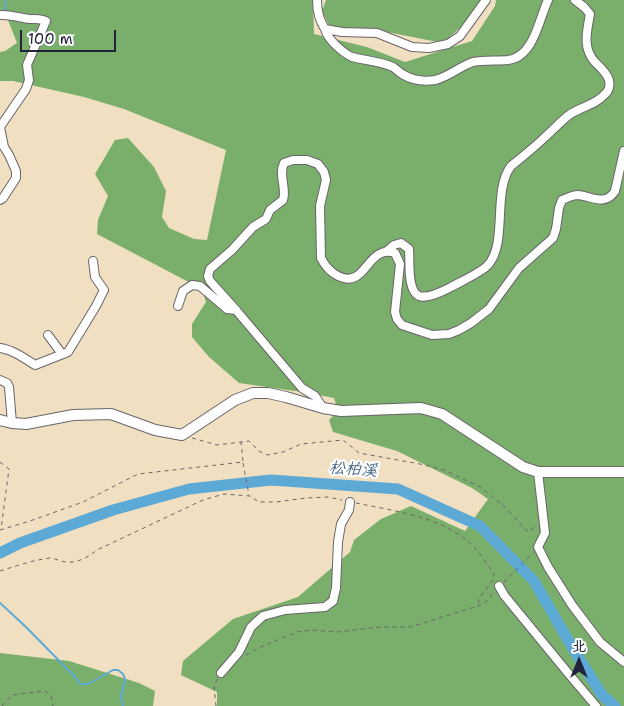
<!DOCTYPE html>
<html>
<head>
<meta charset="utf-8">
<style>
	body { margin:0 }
	#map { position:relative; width:624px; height:706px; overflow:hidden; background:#f0e0c1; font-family:"Shantell Sans","LXGW WenKai TC",sans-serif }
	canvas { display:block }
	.north { position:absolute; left:554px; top:636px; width:50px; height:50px; -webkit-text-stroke:4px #fff; paint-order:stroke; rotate:0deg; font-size:14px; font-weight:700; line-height:20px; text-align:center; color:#22223b }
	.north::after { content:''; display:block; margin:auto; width:18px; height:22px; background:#22223b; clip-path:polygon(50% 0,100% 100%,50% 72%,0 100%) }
	.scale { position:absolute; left:20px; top:30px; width:96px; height:22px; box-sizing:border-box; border:2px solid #22223b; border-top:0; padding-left:6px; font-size:15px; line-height:18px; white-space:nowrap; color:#22223b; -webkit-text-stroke:4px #fff; paint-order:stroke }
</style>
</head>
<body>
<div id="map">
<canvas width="624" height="706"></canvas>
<div class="north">北</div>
<div class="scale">100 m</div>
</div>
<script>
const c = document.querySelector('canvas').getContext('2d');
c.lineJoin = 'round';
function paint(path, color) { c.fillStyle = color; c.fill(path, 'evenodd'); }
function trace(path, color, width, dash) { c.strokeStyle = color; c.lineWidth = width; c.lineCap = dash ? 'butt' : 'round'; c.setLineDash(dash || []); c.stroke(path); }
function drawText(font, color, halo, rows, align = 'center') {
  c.font = font + ' "Shantell Sans","LXGW WenKai TC",sans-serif'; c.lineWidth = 4.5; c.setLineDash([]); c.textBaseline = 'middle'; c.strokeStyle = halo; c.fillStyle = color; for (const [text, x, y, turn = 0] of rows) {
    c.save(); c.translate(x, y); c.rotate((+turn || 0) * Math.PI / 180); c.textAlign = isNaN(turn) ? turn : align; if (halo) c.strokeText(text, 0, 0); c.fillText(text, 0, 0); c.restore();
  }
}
paint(new Path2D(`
	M0,0H313L314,34L367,47L405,62L472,41L495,6L496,0H624V706H217V692L181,675L183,661L233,619L298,597L350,552L354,540L381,519L411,506L465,531L488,499L472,488L397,451L333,432L329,420L338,411L334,398L309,393L239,383L209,357L192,337V324L206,302L202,289L97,234L98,220L108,196L95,174L115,140L128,138L154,167L166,191L162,217L169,228L194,239L207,240L226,150L124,109L84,97L13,81H0V52L5,51L17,43L8,20L0,9Z
	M326,0H483L464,24L443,43L387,32L330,28L322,11Z
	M0,653L69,661L139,683L155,691L153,706H0Z`), '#79ae6b');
trace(new Path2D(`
	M5,9L6,0
	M0,603L26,627L76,678L80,684H88L113,670H118L123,674L125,679L121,698L123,706`), '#5da9d6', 2);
trace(new Path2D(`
	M0,553L20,543L113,510L189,489L271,480L398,489L480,526L534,581L572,647L602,695L615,706`), '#5da9d6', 11);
const minor = new Path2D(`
	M317,0C317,11 319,20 325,29L342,32L377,33L412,47L429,48L448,44L460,36L486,0
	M0,15C10,14 19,18 30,19C36,19 40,18 46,21L27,65L29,80L26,89L0,127L4,147L9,155L16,171V178L3,198L0,200
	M325,29C327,39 343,53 352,57C364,60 382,62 393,67C396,69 399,72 402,74C412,80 423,82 435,80C449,77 460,66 473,62C484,60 497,61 508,60C534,57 539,19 548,0
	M387,251L394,245L401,243L409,249C410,261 407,291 419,296C428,299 443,291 451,287C460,282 482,272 488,265C508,243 492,191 511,166C523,156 535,147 546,136C554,129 560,122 569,115C580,107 596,105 605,94C609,91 610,85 609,80C607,73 600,67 595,62C582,48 587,31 590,14L584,7L575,0
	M178,306L183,291L192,285L200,286L227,309L236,310
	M48,335L62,354
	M0,348C13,350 24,358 35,365L68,352L96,306L104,290L95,277L93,261
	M0,380L7,383L9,387L12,423
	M323,408L315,396L302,388L236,310L210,281L208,276L210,269L232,250L253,227L266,219L270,210L283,200C287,188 278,175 284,163L293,160H307L318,164L324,172L326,180L320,206L321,258C325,266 330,272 338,276C367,290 366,244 395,253L400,264L395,312L397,319L402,325L432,335L449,334L459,330L471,323L489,309L519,268L553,238L556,229L559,208L562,200C567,198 572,195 578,195C591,196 605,207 615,191L624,151
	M538,472L545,533L538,547L548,567L572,605L600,642L624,662
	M499,586L504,595L568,673L596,706
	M221,673L239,652L251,627L263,616L285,610L325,607L333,601L336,588L338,542L341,524L349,510L350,502`);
const major = new Path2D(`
	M0,420L12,423L26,424L73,415L111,414L155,430L182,435L235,400L253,393H268L286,397L323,408L341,411L421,408L442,414L523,467L538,472H624`);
trace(minor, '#6a646a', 10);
trace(major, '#6a646a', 12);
trace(new Path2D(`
	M192,438L217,445L249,441L259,451L267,455L283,452L301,444L343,440L359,453L420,464L444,470L480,487L505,507L528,532L537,525
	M0,462L9,469L1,529
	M243,463L249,495
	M356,503C394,511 439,516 470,543C479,551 487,564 494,574V579L479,598L478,606
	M0,530L30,521L83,502L138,474L243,462L241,442
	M0,571C16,566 33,560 50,558C54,558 57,560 61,561C75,565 87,558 97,550L203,500L224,494L250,496L259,502H276L306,498L328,497L342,500
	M504,582L533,553
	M246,655L258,648L297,632L311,630L337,632L381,627H410L478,606L486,602L494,592
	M2,706L12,695L45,691L51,695L53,706
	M216,706L214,686L218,678`), '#6a646a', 1, [4, 4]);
trace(minor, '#fff', 8);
trace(major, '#fff', 10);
drawText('italic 16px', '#3d5f81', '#fff', [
	["松柏溪",353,470,4]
]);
</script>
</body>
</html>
